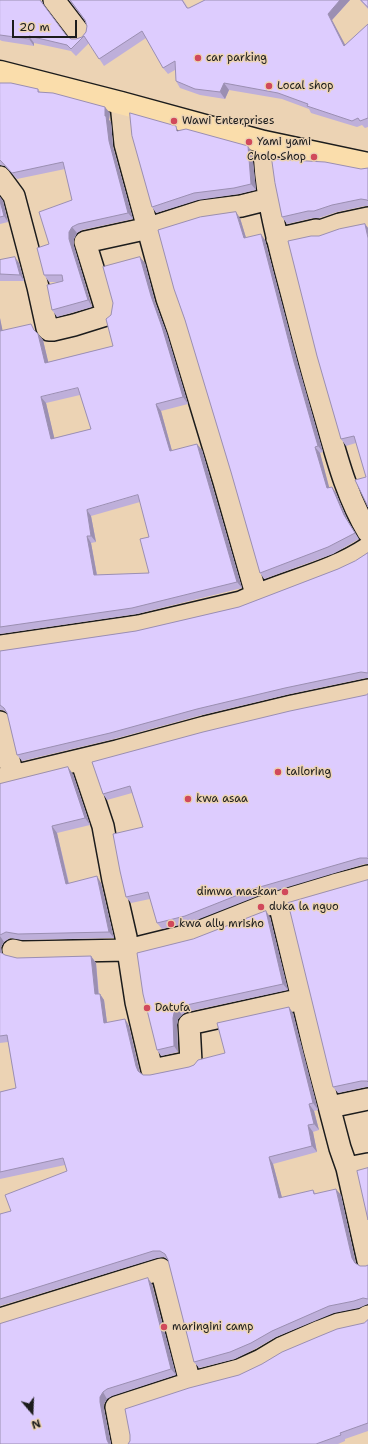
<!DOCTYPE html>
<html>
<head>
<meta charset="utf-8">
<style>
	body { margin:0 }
	#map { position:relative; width:368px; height:1444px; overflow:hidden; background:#ecd3b4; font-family:"Shantell Sans",sans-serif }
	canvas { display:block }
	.north { position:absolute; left:12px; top:1392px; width:40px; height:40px; -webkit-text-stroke:3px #ecd3b4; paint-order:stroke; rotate:161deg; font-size:11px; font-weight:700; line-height:16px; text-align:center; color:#1c1c1c }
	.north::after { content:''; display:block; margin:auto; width:14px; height:18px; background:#1c1c1c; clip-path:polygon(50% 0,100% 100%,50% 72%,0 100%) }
	.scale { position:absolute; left:12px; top:20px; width:65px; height:18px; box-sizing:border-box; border:2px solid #1c1c1c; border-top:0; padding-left:5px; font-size:12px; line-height:14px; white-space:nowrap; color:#1c1c1c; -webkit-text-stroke:3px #ecd3b4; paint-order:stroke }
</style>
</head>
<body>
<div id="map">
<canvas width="368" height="1444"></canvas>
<div class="north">N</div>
<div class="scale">20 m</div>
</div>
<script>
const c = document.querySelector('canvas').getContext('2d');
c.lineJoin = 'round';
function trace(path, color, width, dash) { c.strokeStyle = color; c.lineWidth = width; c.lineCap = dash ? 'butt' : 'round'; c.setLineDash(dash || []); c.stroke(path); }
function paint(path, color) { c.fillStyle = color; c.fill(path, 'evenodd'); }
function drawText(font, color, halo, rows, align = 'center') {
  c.font = font + ' "Shantell Sans",sans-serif'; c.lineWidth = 3; c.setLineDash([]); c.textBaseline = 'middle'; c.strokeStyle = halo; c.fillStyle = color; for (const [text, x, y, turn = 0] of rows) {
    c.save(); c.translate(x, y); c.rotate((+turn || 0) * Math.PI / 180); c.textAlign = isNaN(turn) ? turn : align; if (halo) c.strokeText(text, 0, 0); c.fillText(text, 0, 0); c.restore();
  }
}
const minor = new Path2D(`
	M54,0L80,34
	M121,103L125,144L167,299L178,330L224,482L256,594
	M264,142C264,187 275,230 286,273C297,314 307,355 319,396C333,441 343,491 368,532
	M0,177L14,196L38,287L47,328L49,330H53L74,325L106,315V310L85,242L149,228L202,211L241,206L269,199
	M277,239L316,230L320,231L340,224L368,218
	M0,646L139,626L241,602C282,582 329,574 368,548
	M0,722L13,776
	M81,760L103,826L113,880L126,937L136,1002L152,1070L191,1062L189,1024L302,999
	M0,779L117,751L205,727L292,706L368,690
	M279,903L314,1049L340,1148L347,1168L368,1261
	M13,950L21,952L128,950L193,934L261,907L334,885L368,876
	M330,1107L368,1099
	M347,1168L368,1164
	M0,1319L161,1269L190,1383L116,1407L123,1444
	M190,1383L239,1370L261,1360L281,1348L320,1331L338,1324L363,1319L368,1316`);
const major = new Path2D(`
	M0,72L121,103L264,142L368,164`);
trace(minor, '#1c1c1c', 24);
trace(major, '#1c1c1c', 25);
trace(minor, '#ecd3b4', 21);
trace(major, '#faddab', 22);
paint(new Path2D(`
	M0,0L42,1L44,6L66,35L71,39H76L82,37L86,32L87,26L85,21L69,0H183L188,8H189L205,0H350L332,20L345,45L368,24V127L365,128L362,125L357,127L311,113L309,109L282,99L229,90L225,99L200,95L180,88L176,81L175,70L168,74L163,68L146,38L104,66L89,43L76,56L71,51L34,43V46L2,41L0,40Z
	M360,0H368V9Z
	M0,83L38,89L40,92L110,113L109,120L111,122L113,147L133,219L82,230L77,233L74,239V246L92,307L57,317L52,310L59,282H49L44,275L49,244L72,200L65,169L17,179L5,166L0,165Z
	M179,130L252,152L256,190L239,194L198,200L156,213L152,207Z
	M368,168V206H365L337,212L319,218H313L287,224L282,217L361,169Z
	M0,197L3,201L8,222L0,224Z
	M240,218L246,238L265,240L299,368L323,452L320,453L329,488L332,487L336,493L348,521L359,539L333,554L264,579L260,573Z
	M365,224L368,228V507L366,477L356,443L346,446L341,439L319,236Z
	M0,260L19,263L24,281H0Z
	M145,263L155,302L167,334L188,404L161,411L172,451L202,450L242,588L137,614L0,634V318L2,330L36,332L38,334L43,340L48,362L113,346L111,315ZM80,395L91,429L54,438L46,403ZM140,502L149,537V573L97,575L91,543L96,542L91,516Z
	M368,553V678H366L290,694L202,715L114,739L22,761L17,755L7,713L3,710H0V651L136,631L239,607L338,569L355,561Z
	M368,694V864H365L258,896L189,923L162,929L157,923L150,899L131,903L126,897L143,827L132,793L107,800L103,794Z
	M73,774L90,825L57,833L69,883H101L114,938L22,940L10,938L4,942L1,947L2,953L5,955L17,958L91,956L96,963L99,994H100L104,1000L107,1023L125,1019L129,1026L140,1073L143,1075H150L189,1067L225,1053L293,1013L318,1110L314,1111L319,1130L313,1132L317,1152L273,1164L282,1198L313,1190L316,1194L341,1195L356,1264L360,1266H366L368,1265V1304L359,1308L334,1313L276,1337L255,1349L235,1359L199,1368L194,1362L168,1260L164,1257L157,1258L0,1306V1214L11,1211L67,1171L65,1165L0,1179V1092L16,1088L8,1042L0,1043V784Z
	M368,880V1087H366L338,1093L333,1087Z
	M270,917L288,990L186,1012L182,1015L178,1019L177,1025L178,1052L161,1056L157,1050L193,939Z
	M152,1284L176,1375L112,1396L107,1399L104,1404V1409L111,1444H0Z
	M368,1320V1431L345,1439V1441L338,1444H128L239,1375L364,1323Z`), '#beafda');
paint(new Path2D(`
	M340,0H350L332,20L349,52L344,46L328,14Z
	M29,36L34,43V46L29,39Z
	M224,83L229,90L225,99L220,92Z
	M105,107L110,113L109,120L111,122L113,147L133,219L128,213L109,141L105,116Z
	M248,146L252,152L256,190L251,184Z
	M0,197L3,201L8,222L4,216L0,201Z
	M236,212L240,218L248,244L244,238Z
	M365,224L368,228V238Z
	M72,227L77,233L74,239V246L92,307L88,300L69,239V232Z
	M261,234L265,240L299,368L323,452L318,446L294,362Z
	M15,257L19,263L24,281L20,275Z
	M140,257L145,263L155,302L167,334L188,404L183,397L151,296Z
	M0,318L4,337L0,332Z
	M38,334L43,340L50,369L45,363Z
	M41,397L46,403L56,445L51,439Z
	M156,404L161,411L174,458L170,451Z
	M197,444L202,450L242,588L237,582Z
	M315,447L320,453L331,494L327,488Z
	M332,487L336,493L348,521L359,539L344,515Z
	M87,510L91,516L96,542L91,536Z
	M87,536L91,543L98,581L94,575Z
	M68,767L73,774L90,825L85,818Z
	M52,826L57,833L70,890L66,884Z
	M97,876L101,883L114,938L109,932Z
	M266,911L270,917L288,990L283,984Z
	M0,936L4,942L1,947L2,954L0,952Z
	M91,956L96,963L99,1001L95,994Z
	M100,994L104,1000L108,1030L104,1023Z
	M289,1007L293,1013L318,1110L313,1103Z
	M177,1008L182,1015L178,1019L177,1025L178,1052L174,1046L173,1018L174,1013Z
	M125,1019L129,1026L140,1073L138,1071L136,1066Z
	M309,1104L314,1111L319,1130L314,1124Z
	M308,1125L313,1132L317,1152L312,1146Z
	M269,1157L273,1164L284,1205L279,1198Z
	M336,1189L341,1195L356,1264L355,1263L352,1258Z
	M148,1278L152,1284L176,1375L171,1369Z
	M103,1392L107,1399L104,1404V1409L111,1444H109L107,1440L100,1402V1397Z`), '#9b8fb2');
const building = new Path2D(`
	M0,0H40L66,35L71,39H76L82,37L86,32L87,26L85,20L70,0H182L187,8H189L205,0H340L328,14L344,46L368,24V118L360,121L358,118L352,121L307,106L308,104L278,93L224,83L220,92L195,89L176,81L175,61L163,68L142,31L99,59L84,36L71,49L67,45L29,36V39L0,35Z
	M361,0H368V7Z
	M0,83H11L38,89V92L53,93L105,107V116H106L109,141L128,213L78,224L72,227L69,232V239L88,300L52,310L47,285L63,281L62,275H44L37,248L49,244L39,212L72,200L63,162L12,173L0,160Z
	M130,113L176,126L177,131L186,129L248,146L251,184L234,188L194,193L152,207L132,136Z
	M272,159L325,162L361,169L368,168V201L367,200L361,199L332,205L314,211H308L282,217L275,183Z
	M0,201L4,216L0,217Z
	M236,212L244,238L261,234L294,362L318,446L315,447L327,488L332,487L344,515L355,533L328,547L260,573L231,472L185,320L174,289L158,230L200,217Z
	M365,224L368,238V507L355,480L366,477L354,436L341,439L317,356L288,241L311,236H319L339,229Z
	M15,257L20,275L0,274V260Z
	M140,257L151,296L162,327L183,397L156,404L170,451L197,444L237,582L132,608L0,627V331L31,324L34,330L38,334L45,363L113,346L106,319L111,315L113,303L103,267ZM78,388L91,429L51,439L41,397ZM138,495L149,537L140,539L149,573L94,575L87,536H91L87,510Z
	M368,553V673L361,672L285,688L197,709L110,733L17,755L7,713L4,708L0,705V651L136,631L239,607L338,569L355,561Z
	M368,694V859L367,858H360L253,889L185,916L157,923L148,892L126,897L120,871L113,834L143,827L130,786L103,794L92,762L203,732L290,711L366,695Z
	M68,767L85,818L52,826L66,884L97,876L109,932L18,934L6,932L0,935V784Z
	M368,880V1082L367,1081H361L333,1087L288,903Z
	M266,911L283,984L182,1006L177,1008L174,1013L173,1018L174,1046L157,1050L143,994L137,953L193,939Z
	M0,952L5,955L17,958L91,956L95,994H100L104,1023L125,1019L136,1066L138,1071L143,1075H150L189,1067L194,1065L198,1060L225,1053L217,1023L289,1007L313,1103L309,1104L314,1124L308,1125L312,1146L269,1157L279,1198L313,1190L314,1194L336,1189L352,1258L355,1263L360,1266H366L368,1265V1299L363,1298L354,1301L329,1306L272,1331L251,1343L230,1352L194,1362L168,1260L165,1254L160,1251H153L0,1299V1214L11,1211L5,1195L67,1171L63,1158L0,1172V1092L16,1088L7,1035L0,1036Z
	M368,1168V1220L357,1171Z
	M148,1278L171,1369L107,1389L103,1392L100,1397V1402L107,1440L109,1444H0V1324Z
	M368,1320V1423L340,1433L341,1435L316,1444H128L130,1441V1435L125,1409L189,1388L239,1375L262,1364L282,1352L320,1336L337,1329L364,1323Z`);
paint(building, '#ddccfe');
trace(building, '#9b8fb2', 1);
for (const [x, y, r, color] of [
	[198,58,4,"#d1495b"],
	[269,86,4,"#d1495b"],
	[174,121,4,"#d1495b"],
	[249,142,4,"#d1495b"],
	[314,157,4,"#d1495b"],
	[278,772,4,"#d1495b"],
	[188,799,4,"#d1495b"],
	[285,892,4,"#d1495b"],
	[261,907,4,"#d1495b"],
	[171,924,4,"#d1495b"],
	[147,1008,4,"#d1495b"],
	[164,1327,4,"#d1495b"]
]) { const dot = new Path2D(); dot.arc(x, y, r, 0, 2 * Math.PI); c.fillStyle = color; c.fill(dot); trace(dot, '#ecd3b4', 1.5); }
drawText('11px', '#1c1c1c', '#ecd3b4', [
	["car parking",206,58],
	["Local shop",277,86],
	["Wawi Enterprises",182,121],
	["Yami yami",257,142],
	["Cholo Shop",306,157,"right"],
	["tailoring",286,772],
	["kwa asaa",196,799],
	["dimwa maskan",277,892,"right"],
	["duka la nguo",269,907],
	["kwa ally mrisho",179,924],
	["Datufa",155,1008],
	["maringini camp",172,1327]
], 'left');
</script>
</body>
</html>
